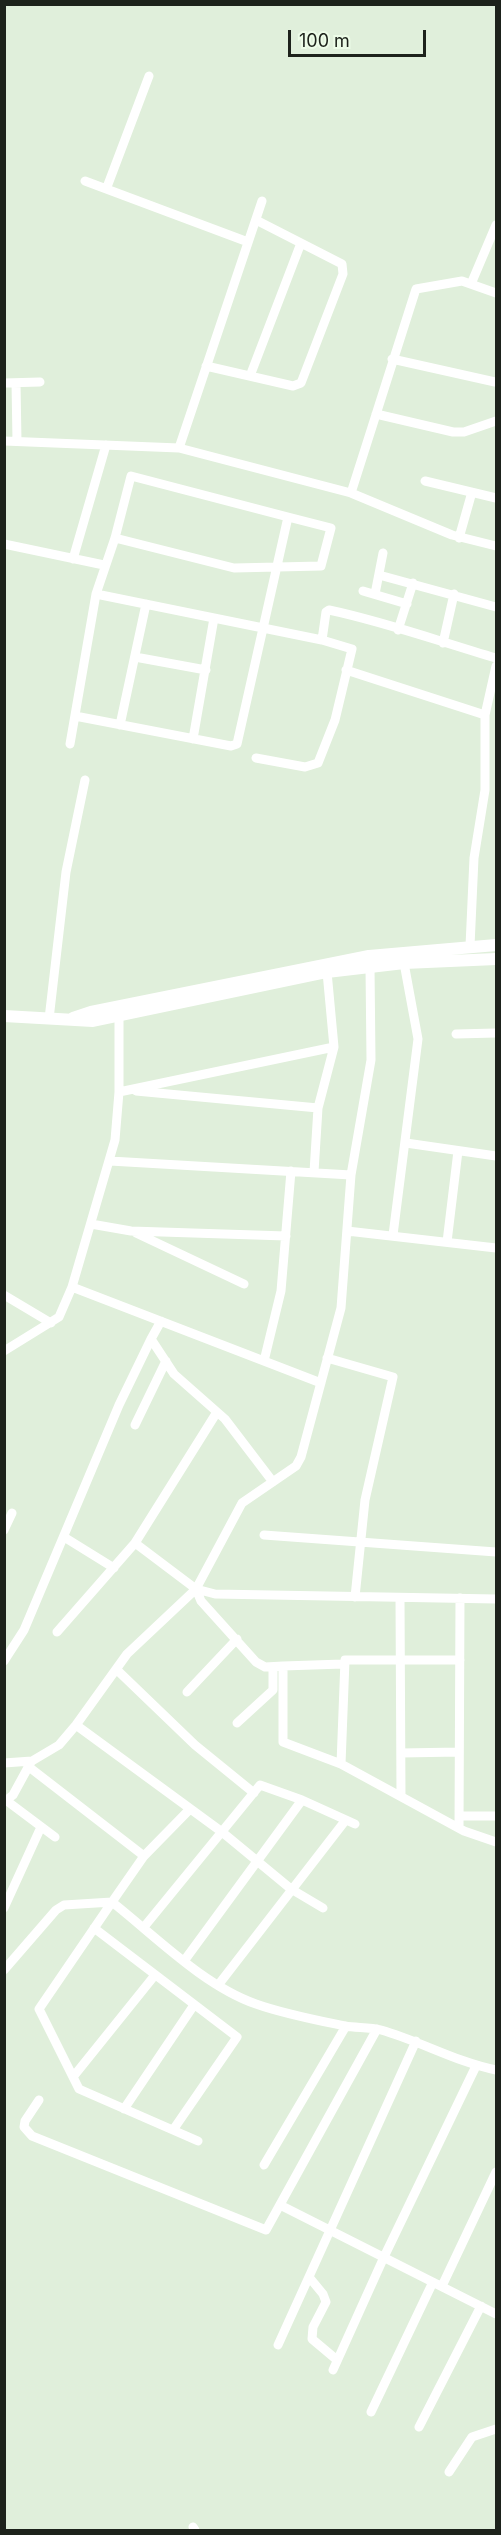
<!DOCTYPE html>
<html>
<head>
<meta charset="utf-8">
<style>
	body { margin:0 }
	#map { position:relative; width:501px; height:2535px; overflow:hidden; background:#e0efdb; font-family:Inter,sans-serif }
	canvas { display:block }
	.frame { position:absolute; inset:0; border:6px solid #1d221b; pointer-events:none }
	.scale { position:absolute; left:288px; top:30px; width:138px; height:27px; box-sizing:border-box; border:3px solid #1d221b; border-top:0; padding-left:8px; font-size:18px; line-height:21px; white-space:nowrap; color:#1d221b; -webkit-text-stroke:4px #edfce8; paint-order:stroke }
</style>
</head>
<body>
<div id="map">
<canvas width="501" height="2535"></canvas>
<div class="frame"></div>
<div class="scale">100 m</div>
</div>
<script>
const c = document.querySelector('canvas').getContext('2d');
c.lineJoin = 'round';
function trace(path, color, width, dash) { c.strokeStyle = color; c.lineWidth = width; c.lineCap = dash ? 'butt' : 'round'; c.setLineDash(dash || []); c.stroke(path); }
trace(new Path2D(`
	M85,181L248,242
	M107,187L149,76
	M471,284L496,225
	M392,359L495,382
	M206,366L293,386L301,383L343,274L342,264L256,220
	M250,376L301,243
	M4,383L40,382
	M16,383L17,441
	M376,414L453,432H464L496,421
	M4,441L179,448L351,493L452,535L496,546
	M179,448L262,201
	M425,481L496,498
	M351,493L416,289L462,281L496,293
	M115,538L234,568L321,566L331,528L288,517
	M459,538L472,492
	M4,544L104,565
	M73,559L106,445
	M379,575L496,607
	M363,591L407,604
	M96,594L322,640L352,649L335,720L318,763L305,767L256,758
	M375,594L383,553
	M398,630L413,583
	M322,640L326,612L329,610C386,622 441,642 496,658
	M443,643L454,594
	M135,657L206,670
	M346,670L485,715
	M120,725L146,604
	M193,739L214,618
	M70,744L96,594L115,538L131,476L288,517L237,744L231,746L75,716
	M470,946L474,858L485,790V715L496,666
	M49,1019L66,872L85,780
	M456,1034L496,1033
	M136,1091L318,1108
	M119,1092L334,1047
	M406,1143L496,1156
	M110,1161L351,1175
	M314,1172L318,1108L334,1047L327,972
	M91,1224L131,1231L286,1236
	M347,1231L496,1248
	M136,1233L244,1284
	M393,1235L418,1039L404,963
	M447,1242L458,1151
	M72,1287L321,1383
	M4,1295L51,1323
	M161,1321L151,1339L174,1374L225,1419L273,1482
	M4,1351L59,1317L72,1287L115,1140L119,1092V1018
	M327,1358L393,1377L365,1500L355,1597
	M264,1361L281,1291L291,1171
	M135,1425L166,1361
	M4,1530L12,1513
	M264,1535L496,1552
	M64,1537L114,1568
	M135,1543L196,1589L215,1594L496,1599
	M196,1589L201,1601L256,1662L265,1667L283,1666V1742L341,1764
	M400,1598L401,1796
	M57,1632L135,1543L217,1412
	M460,1660H345L341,1764L464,1831L496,1842
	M4,1661L24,1630L119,1405L151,1339
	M283,1666L343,1664
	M116,1669L195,1745L254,1793
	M187,1692L237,1639
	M237,1723L273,1690V1667
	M76,1725L222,1832L291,1889L323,1908
	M401,1753L459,1752
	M4,1763L32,1761L59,1745L76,1725L127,1654L196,1589L242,1503L296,1466L301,1457L341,1308L351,1175L371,1060L370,967
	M29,1767L144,1856L112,1902C155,1936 204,1986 256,2004C284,2014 316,2020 345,2026C356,2028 369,2027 381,2030C420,2041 456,2062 496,2070
	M7,1801L55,1837
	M4,1802L13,1795L31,1762
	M459,1816H496
	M459,1828L460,1598
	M144,1856L189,1810
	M112,1902L39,2009L79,2089L198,2141
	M4,1908L41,1827
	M144,1927L260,1785L302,1800
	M94,1928L237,2037L173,2130
	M184,1961L302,1800L355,1824
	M4,1970L56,1910L64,1905L112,1902
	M219,1984L345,1821
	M73,2077L155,1975
	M39,2100L25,2121L24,2127L32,2136L266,2230L377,2029
	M124,2109L194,2005
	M264,2165L346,2026
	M280,2205L496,2314
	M309,2277L323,2294L326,2302L313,2327L312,2339L337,2360
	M442,2286L496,2172
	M278,2345L416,2041
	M333,2370L384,2257L476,2066
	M371,2412L433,2282
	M419,2427L481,2306
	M449,2472L472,2437L496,2429
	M193,2527L195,2530`), '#fff', 9);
trace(new Path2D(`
	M4,1016L93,1021L327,972L404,963L496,959
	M73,1018L91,1012L369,956L496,945`), '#fff', 12);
</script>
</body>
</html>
